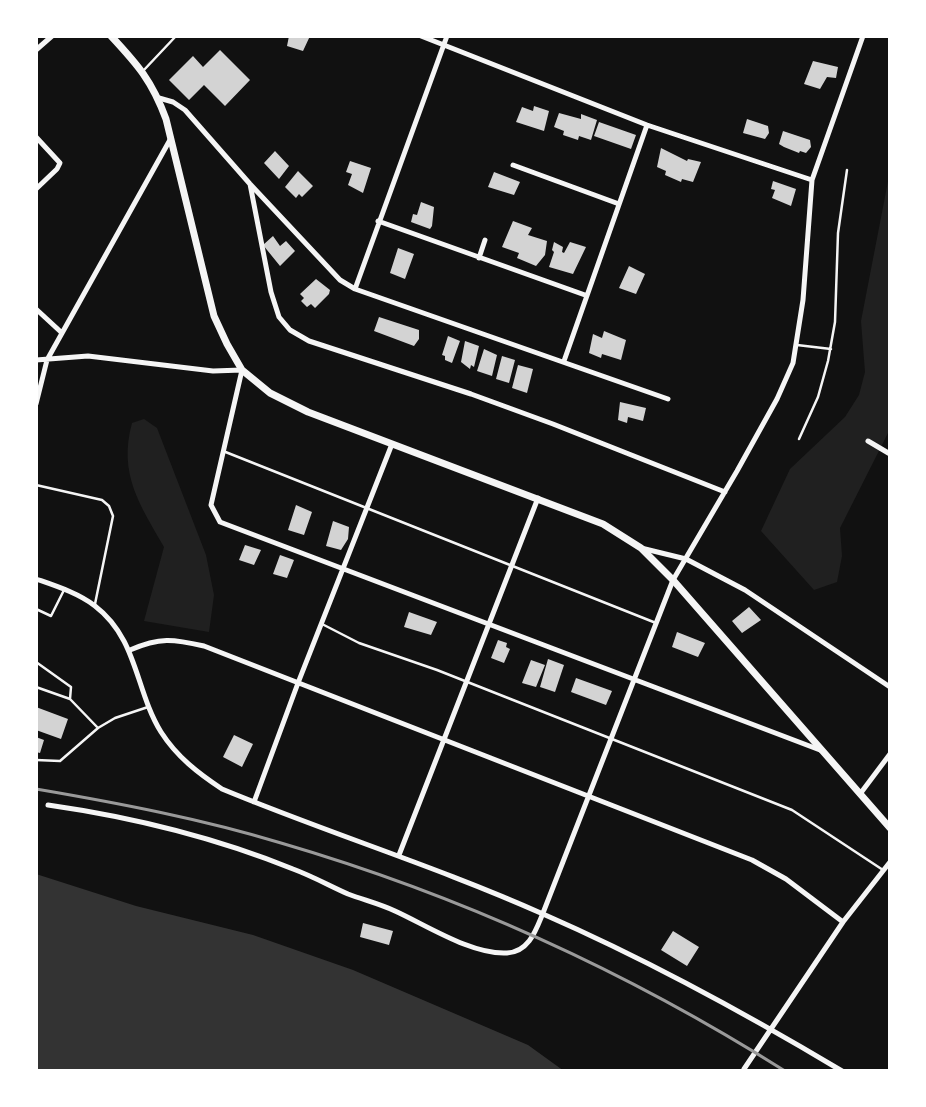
<!DOCTYPE html>
<html>
<head>
<meta charset="utf-8">
<style>
	body { margin:0 }
	#map { position:relative; width:926px; height:1107px; overflow:hidden; background:#111; font-family:Helvetica,sans-serif }
	canvas { display:block }
	.frame { position:absolute; inset:0; border:38px solid #fff; pointer-events:none }
</style>
</head>
<body>
<div id="map">
<canvas width="926" height="1107"></canvas>
<div class="frame"></div>
</div>
<script>
const c = document.querySelector('canvas').getContext('2d');
c.lineJoin = 'round';
function paint(path, color) { c.fillStyle = color; c.fill(path, 'evenodd'); }
function trace(path, color, width, dash) { c.strokeStyle = color; c.lineWidth = width; c.lineCap = dash ? 'butt' : 'round'; c.setLineDash(dash || []); c.stroke(path); }
paint(new Path2D(`
	M890,171V429L840,528L842,556L837,582L814,590L761,531L790,469L845,417L859,395L865,372L861,321Z
	M144,419L157,428L206,555L214,595L209,632L144,621L164,547C140,505 118,474 132,423Z`), '#202020');
paint(new Path2D(`
	M36,874L136,906L253,935L353,970L528,1045L564,1071H36Z`), '#333');
paint(new Path2D(`
	M289,36H310L303,51L287,46Z
	M220,50L250,80L225,106L204,85L189,100L169,80L193,56L203,67Z
	M813,61L838,67L836,78L827,77L820,89L804,84Z
	M534,106L549,111L544,131L516,122L522,107L533,111Z
	M559,113L581,119V114L597,120L591,140L579,136L578,140L563,135L564,131L554,127Z
	M747,119L768,126L769,133L765,139L743,133Z
	M599,122L636,135L631,149L594,136Z
	M783,131L810,140L811,147L806,153L800,151L799,153L784,147L779,144Z
	M661,148L687,161L688,159L701,162L693,182L682,179L681,182L665,175L666,171L657,167Z
	M275,151L289,166L279,179L264,163Z
	M350,161L371,168L363,193L348,185L352,174L346,172Z
	M298,171L313,186L302,197L299,194L296,198L285,187Z
	M494,172L520,182L514,195L488,187Z
	M773,181L796,189L791,206L772,198L775,190L771,189Z
	M421,202L434,207L432,226L430,229L411,222L413,214L417,215Z
	M513,221L532,228L528,235L547,241L545,255L536,266L517,258L519,253L502,247Z
	M273,236L280,246L286,241L295,251L280,266L263,245Z
	M554,242L563,247L562,252L564,253L570,242L586,247L573,274L549,267L554,252L552,250Z
	M398,248L414,254L405,279L390,273Z
	M629,266L645,274L636,294L619,288Z
	M316,279L330,290L329,294L315,308L311,304L307,307L301,301L304,298L300,294Z
	M379,317L419,330V339L414,346L374,331Z
	M604,331L626,340L621,360L602,354L601,358L589,353L593,334L602,338Z
	M448,336L460,341L452,363L445,360V356L442,355Z
	M465,341L479,346L474,367L471,365L470,369L461,362Z
	M484,349L497,355L492,376L477,371Z
	M502,356L515,360L509,383L496,379Z
	M518,365L533,369L527,393L512,388Z
	M620,402L646,408L643,421L628,417L627,423L618,420Z
	M296,505L312,512L304,535L288,530Z
	M333,521L349,527L348,539L341,550L326,546Z
	M245,545L261,550L254,565L239,560Z
	M280,555L294,560L287,578L273,574Z
	M749,607L761,620L742,633L732,621Z
	M409,612L437,622L431,635L404,627Z
	M677,632L705,643L698,657L672,647Z
	M498,640L507,643L506,647L510,649L504,663L491,658Z
	M548,659L564,665L555,692L540,687Z
	M531,660L545,665L536,687L522,683Z
	M576,678L612,691L606,705L571,692Z
	M36,707L68,719L61,739L36,730Z
	M234,735L253,744L242,767L223,757Z
	M36,737L44,740L40,753L36,752Z
	M363,923L393,931L389,945L360,937Z
	M673,931L699,947L687,966L661,950Z`), '#d3d3d3');
trace(new Path2D(`
	M143,71L176,36
	M797,345L831,349
	M799,439L818,397L828,361L835,322L838,233L847,170
	M223,451L656,623
	M36,485L102,500L109,506L113,516L95,604
	M36,609L51,616L64,590
	M322,624L359,643L437,670L792,810L883,870
	M36,662L71,687L70,699L98,728
	M36,687L70,699
	M36,760L60,761L98,728L115,718L148,707`), '#f5f5f5', 2.5);
trace(new Path2D(`
	M421,36L647,125L812,180
	M36,50L52,36
	M159,98L173,102L185,110L250,184L340,280L355,289L668,399
	M36,137L60,163L57,169L36,189
	M513,165L619,204
	M250,184L271,292L279,317L290,330L309,341L471,394L553,424L725,492
	M378,221L585,295
	M479,258L485,240
	M355,289L447,36
	M36,309L62,333
	M36,360L88,356L213,371L242,370L211,505L220,522L820,750
	M564,361L647,125
	M36,404L47,360L171,138
	M868,441L890,454
	M641,548L686,559L745,590L890,687
	M36,579C56,586 78,593 95,606C138,639 135,690 161,732C177,757 198,773 222,789C328,833 438,867 543,914C646,959 745,1013 842,1071
	M130,650C160,637 173,639 204,646L752,860L786,879L843,922
	M860,794L890,754
	M254,802L298,683L392,444
	M48,805C132,817 214,837 293,869C312,876 330,886 348,894C364,900 380,904 395,911C426,925 472,955 507,953C529,952 536,930 543,913L673,580L737,471L777,399L793,363L803,300L812,180L863,36
	M399,855L538,498
	M744,1069L843,922L890,862`), '#f5f5f5', 5);
trace(new Path2D(`
	M111,36C138,65 152,81 166,119L214,316L227,344L242,370L270,393L308,412L603,524L641,548L673,580L890,828`), '#f5f5f5', 7);
trace(new Path2D(`
	M36,789C118,803 202,819 281,843C459,895 628,972 785,1071`), '#9a9a9a', 3);
</script>
</body>
</html>
